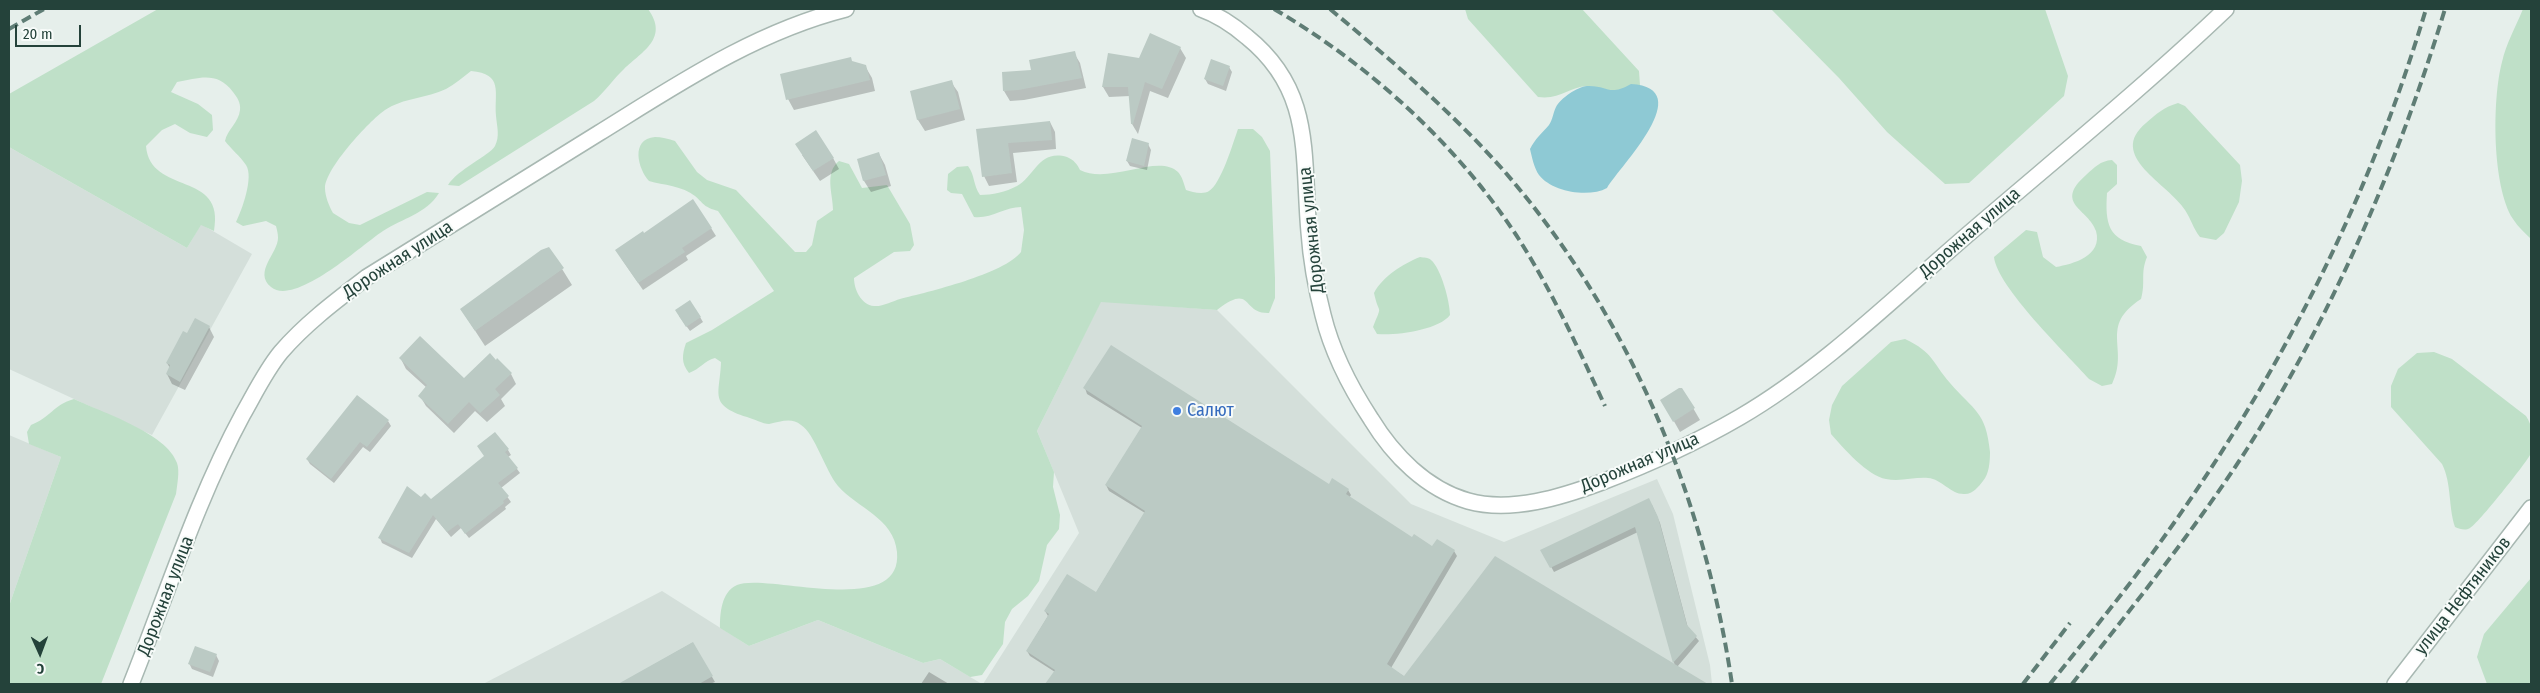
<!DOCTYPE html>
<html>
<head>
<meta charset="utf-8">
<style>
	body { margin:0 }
	#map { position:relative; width:2540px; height:693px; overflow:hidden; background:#e6efeb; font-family:"Fira Sans Condensed",sans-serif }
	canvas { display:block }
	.frame { position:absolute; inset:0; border:10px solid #24423a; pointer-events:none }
	.north { position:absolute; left:15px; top:628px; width:50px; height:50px; -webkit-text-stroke:4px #f7fbf9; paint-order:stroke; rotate:178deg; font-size:14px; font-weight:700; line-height:20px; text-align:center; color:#24423a }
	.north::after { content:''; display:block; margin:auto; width:18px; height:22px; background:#24423a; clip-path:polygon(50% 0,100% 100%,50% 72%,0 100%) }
	.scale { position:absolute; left:15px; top:25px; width:66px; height:22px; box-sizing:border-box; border:2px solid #24423a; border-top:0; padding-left:6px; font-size:15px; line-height:18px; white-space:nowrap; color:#24423a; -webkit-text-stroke:4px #f7fbf9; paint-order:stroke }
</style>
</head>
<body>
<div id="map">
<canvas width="2540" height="693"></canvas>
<div class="frame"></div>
<div class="north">С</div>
<div class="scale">20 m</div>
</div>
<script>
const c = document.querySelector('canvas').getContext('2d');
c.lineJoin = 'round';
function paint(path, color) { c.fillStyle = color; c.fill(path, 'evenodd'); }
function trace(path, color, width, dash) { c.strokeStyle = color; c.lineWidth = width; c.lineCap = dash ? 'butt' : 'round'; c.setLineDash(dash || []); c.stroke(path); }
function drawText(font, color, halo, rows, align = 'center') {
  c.font = font + ' "Fira Sans Condensed",sans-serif'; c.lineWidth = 4; c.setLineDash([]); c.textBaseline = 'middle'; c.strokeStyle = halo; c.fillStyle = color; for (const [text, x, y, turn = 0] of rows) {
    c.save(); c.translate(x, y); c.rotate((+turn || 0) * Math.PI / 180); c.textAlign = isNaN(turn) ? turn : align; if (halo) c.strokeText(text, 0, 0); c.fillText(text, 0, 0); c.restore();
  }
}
paint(new Path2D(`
	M9,147L187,248L201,224L252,254L152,435L9,369Z
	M1101,301L1217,310L1411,504L1504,542L1657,479L1673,514L1710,665L1712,684H983L1079,533L1037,431Z
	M9,435L61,457L9,606Z
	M662,591L749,646L818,620L923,663L940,659L982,684H483Z`), '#d4dfda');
paint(new Path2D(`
	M158,9H648C669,38 643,51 624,69C613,79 605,92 594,101L459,186L448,185C458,169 489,156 495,146C500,136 497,127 496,116C494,92 504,74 471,71C463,77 455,84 446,89C427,98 403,98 385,110C369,121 325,169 325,188C325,196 329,206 333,213L349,223L360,225L427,192L439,193C426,214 403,218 383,231C363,244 295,307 271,287C253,272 278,253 278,238C278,234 277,230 276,226L266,221L243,226L236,222C242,210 254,177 246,165C240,156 231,149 225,141C227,130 239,122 240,110C241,103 237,97 233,92C217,71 200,78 177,82L171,92L198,104L212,115L213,130L207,137L190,133L175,124L162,130L146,146C150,196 226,170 214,231L201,225L187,248L9,147V94Z
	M1465,9H1582L1639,71L1640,85C1629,84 1621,92 1610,91C1602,90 1595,86 1587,86C1569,87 1560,100 1538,97L1468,19Z
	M1771,9H2045L2068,76L2064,96L1969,183L1945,184L1887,132L1839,78Z
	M2523,9H2531V239C2525,233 2518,227 2513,219C2492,186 2492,100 2502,62C2506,44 2516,26 2523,9Z
	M2178,103L2185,106L2240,165L2242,181L2239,202L2224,233L2216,240L2200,237C2193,228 2191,219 2185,210C2169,184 2106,156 2146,123C2156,114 2164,107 2178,103Z
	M1238,129H1253L1262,137L1270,151L1275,278V298L1269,313C1241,314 1253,282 1217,310L1101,302L1037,431L1054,472L1053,487L1060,515L1059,529L1047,545L1039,581L1028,596L1012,609L1005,622L1003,644L982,675L970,677L940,659L923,663L818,620L749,646L720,628C720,614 721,592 737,585C766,572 903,620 897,552C894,518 857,508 838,486C825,470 815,434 801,425C791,417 781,422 769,424C763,424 754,419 747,417C708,405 720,394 721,362L715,358C704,361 700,369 689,373C681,363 682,355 686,343L712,330L774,291L718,211C704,207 705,205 695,196C683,186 663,185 649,181C638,169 630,139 655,137C661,137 669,139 675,141L697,172L707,180L736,190L795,252H806L812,245L817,221L833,210C833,194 824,173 839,161L849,164L862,188L887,185L910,224L914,245L910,251L894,252L854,278C854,289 861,305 874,306C882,307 893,301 900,299C928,292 1004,274 1021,252L1024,230L1021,207C1005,207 991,219 974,217L962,194L951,193L947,190L948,174L957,167L968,166C975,175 973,185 980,195C992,195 1006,192 1017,186C1035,176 1039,149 1067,157C1074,160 1077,164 1080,170C1110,185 1158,153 1178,172C1182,176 1184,184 1186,190C1192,192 1203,195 1209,191C1221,184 1233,143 1238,129Z
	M2112,160L2117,165V184L2107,193C2105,224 2108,240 2141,246L2147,257C2140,274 2146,282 2141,299C2098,327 2130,348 2112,384L2102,386L2089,379C2067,354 1997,287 1994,257L2026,230L2037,232L2043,257L2056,267C2073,264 2103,256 2096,231C2089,209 2053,204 2086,175C2095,167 2100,161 2112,160Z
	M1420,257C1424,258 1428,257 1431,260C1441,268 1450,302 1450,315C1439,330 1395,336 1377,334L1373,327C1383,302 1379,317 1374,293C1383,276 1403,264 1420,257Z
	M1905,339C1934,353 1931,361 1950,383C1974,411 1986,411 1990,452C1990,462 1989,474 1983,481C1979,486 1973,494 1965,494C1951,495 1942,479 1928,478C1914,477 1900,482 1886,479C1868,476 1843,448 1831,434L1829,420L1832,405L1842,386L1891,342Z
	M2434,352L2452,359L2526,416C2532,424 2535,442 2531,453C2528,461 2477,525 2470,528C2465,531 2460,529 2455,527C2448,506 2452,484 2442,464L2391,407V386L2398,369L2417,353Z
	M74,399C101,412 167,433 177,463C180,471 177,485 176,494L101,684H9V606L61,457L29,444L27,432L31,425C50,418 53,405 74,399Z
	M2531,578V684H2487L2477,657L2484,634Z`), '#bfe0c8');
paint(new Path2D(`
	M1631,84C1699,88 1620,166 1607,188C1589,198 1552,192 1539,175C1534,168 1532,157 1530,149C1535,139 1542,133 1549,125C1553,119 1553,113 1556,107C1561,98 1577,87 1587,86C1608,85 1608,97 1631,84Z`), '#8ec9d4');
paint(new Path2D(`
	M1180,48L1186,58L1168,98L1150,91L1138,134L1132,124L1130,96L1109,97L1103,87L1109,54L1139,59Z
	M1074,53L1080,63L1086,88L1024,100L1010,101L1004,91Z
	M853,63L865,66L872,78L875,91L794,110L788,99Z
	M1229,67L1232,72L1226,91L1208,84L1205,79Z
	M951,82L958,92L965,120L925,131L918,120L911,92Z
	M1050,122L1055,132L1056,149L1013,153L1017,182L989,186L984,176L978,130Z
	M1133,140L1148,144L1151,150L1147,170L1130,166L1127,161Z
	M879,154L885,165L891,186L871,192L864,181L858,160Z
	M802,155L833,158L839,169L820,181Z
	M711,228L716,236L686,256L688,260L643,290L621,258Z
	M549,248L572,285L485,346L461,309Z
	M679,316L700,317L703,322L690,331Z
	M209,327L214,337L185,390L172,384L167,374L170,368L167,363L188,335Z
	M401,359L464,380L511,374L516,384L501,399L505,406L487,422L475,411L454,433L426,406L420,396L427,388L406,369Z
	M1085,388L1329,485L1348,490L1351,495L1349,498L1413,539L1432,547L1454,551L1457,556L1391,668L1405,677L1675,666L1638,532L1554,572L1542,550L1652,505L1660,523L1688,628L1699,641L1677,667L1706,684H1047L1055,672L1030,656L1027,651L1048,616L1045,611L1096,593L1145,513L1109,491L1106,485L1142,428L1087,394Z
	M1682,389L1700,420L1680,432L1662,400Z
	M388,421L391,426L370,452L363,447L334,483L310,464L307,459Z
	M495,434L508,450L511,455L508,457L520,473L501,488L511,502L505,507L506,509L469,538L461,528L451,537L436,519L412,558L382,543L380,538L421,499L431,500L485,456Z
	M692,643L715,682L710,684H620Z
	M216,655L219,661L213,677L192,669L189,663Z
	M929,672L949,684H921Z`), '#0003');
paint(new Path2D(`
	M1150,33L1181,47L1162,89L1145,82L1133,124H1131L1128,87H1102L1108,53L1139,58Z
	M1075,51L1082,78L1018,90L1003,91L1002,72L1031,70L1029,60Z
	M851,57L852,61L866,65L870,80L786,100L780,74Z
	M1211,59L1230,66L1223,86L1204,79Z
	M952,80L960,109L917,120L910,91Z
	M1050,121L1052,140L1008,143L1012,173L982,177L976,129Z
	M816,130L834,158L813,171L795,144Z
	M1132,138L1149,143L1144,166L1126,161Z
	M879,152L886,175L863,181L857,159Z
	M693,199L712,228L682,248L685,252L638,283L615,250L643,231L644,233Z
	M549,247L564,268L475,331L460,309L541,250Z
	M690,300L701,317L686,327L675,310Z
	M195,318L210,326L180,382L166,374L170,365L166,363L183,331L187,333Z
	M420,336L464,378L490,353L496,360L497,358L512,373L495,389L500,395L480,413L469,402L448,424L418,396L427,385L399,358Z
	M1111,345L1329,484L1332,478L1349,489L1346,494L1412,537L1414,534L1432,546L1437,539L1455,550L1387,664L1404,676L1495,556L1673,663L1635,527L1550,568L1540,550L1649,498L1658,517L1687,625L1697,636L1673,663L1708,684H1045L1055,670L1026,651L1049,614L1044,611L1067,574L1096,592L1145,511L1105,485L1142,426L1083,388Z
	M1679,388H1682L1695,408L1673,422L1660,400Z
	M357,395L389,420L367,447L360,442L331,479L306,459Z
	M495,432L509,449L505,452L518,468L498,483L509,496L503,501L504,503L465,534L458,524L447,532L433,515L409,553L378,538L407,486L421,497L425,493L431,499L484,456L477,446Z
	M693,642L713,676L699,684H618Z
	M195,646L217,654L210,672L188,664Z`), '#bbcac4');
const tertiary = new Path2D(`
	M1201,9C1218,15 1233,25 1247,37C1314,91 1302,155 1309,232C1311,260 1316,288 1323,315C1332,352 1350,387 1371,419C1393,455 1426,489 1468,501C1511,513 1562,497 1602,482C1649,464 1697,442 1740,417C1824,368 1899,293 1973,230C2058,157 2145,86 2226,9
	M131,684C167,594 197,499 243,414C255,393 266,370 281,352C306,323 337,300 367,277C445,229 522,181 599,133C678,84 755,32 846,9
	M2395,684L2531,508`);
trace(tertiary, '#a8b8b2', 18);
trace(tertiary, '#fff', 15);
trace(new Path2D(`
	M1274,9C1370,65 1460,147 1520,241C1553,293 1579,350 1605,406
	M1330,9C1391,60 1452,112 1505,172C1630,317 1704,496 1732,684
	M9,29L44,9
	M2023,684L2070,623
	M2050,684C2084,641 2119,599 2151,555C2273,388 2367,207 2426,9
	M2072,684C2132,607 2194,531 2247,449C2334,312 2398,163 2445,9`), '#5f7d75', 4, [10, 5]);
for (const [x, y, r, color] of [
	[1177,411,5,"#3f7fe0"]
]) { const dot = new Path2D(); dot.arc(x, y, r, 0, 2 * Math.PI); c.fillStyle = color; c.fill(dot); trace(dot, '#f7fbf9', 2); }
drawText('18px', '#24423a', '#f7fbf9', [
	["Дорожная улица",1312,230,-96],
	["Дорожная улица",1970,233,-41],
	["Дорожная улица",398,260,-33],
	["Дорожная улица",1640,463,-23],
	["Дорожная улица",166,596,-69],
	["улица Нефтяников",2463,596,-52]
]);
drawText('18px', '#366cbe', '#f7fbf9', [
	["Салют",1187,411]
], 'left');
</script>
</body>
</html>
